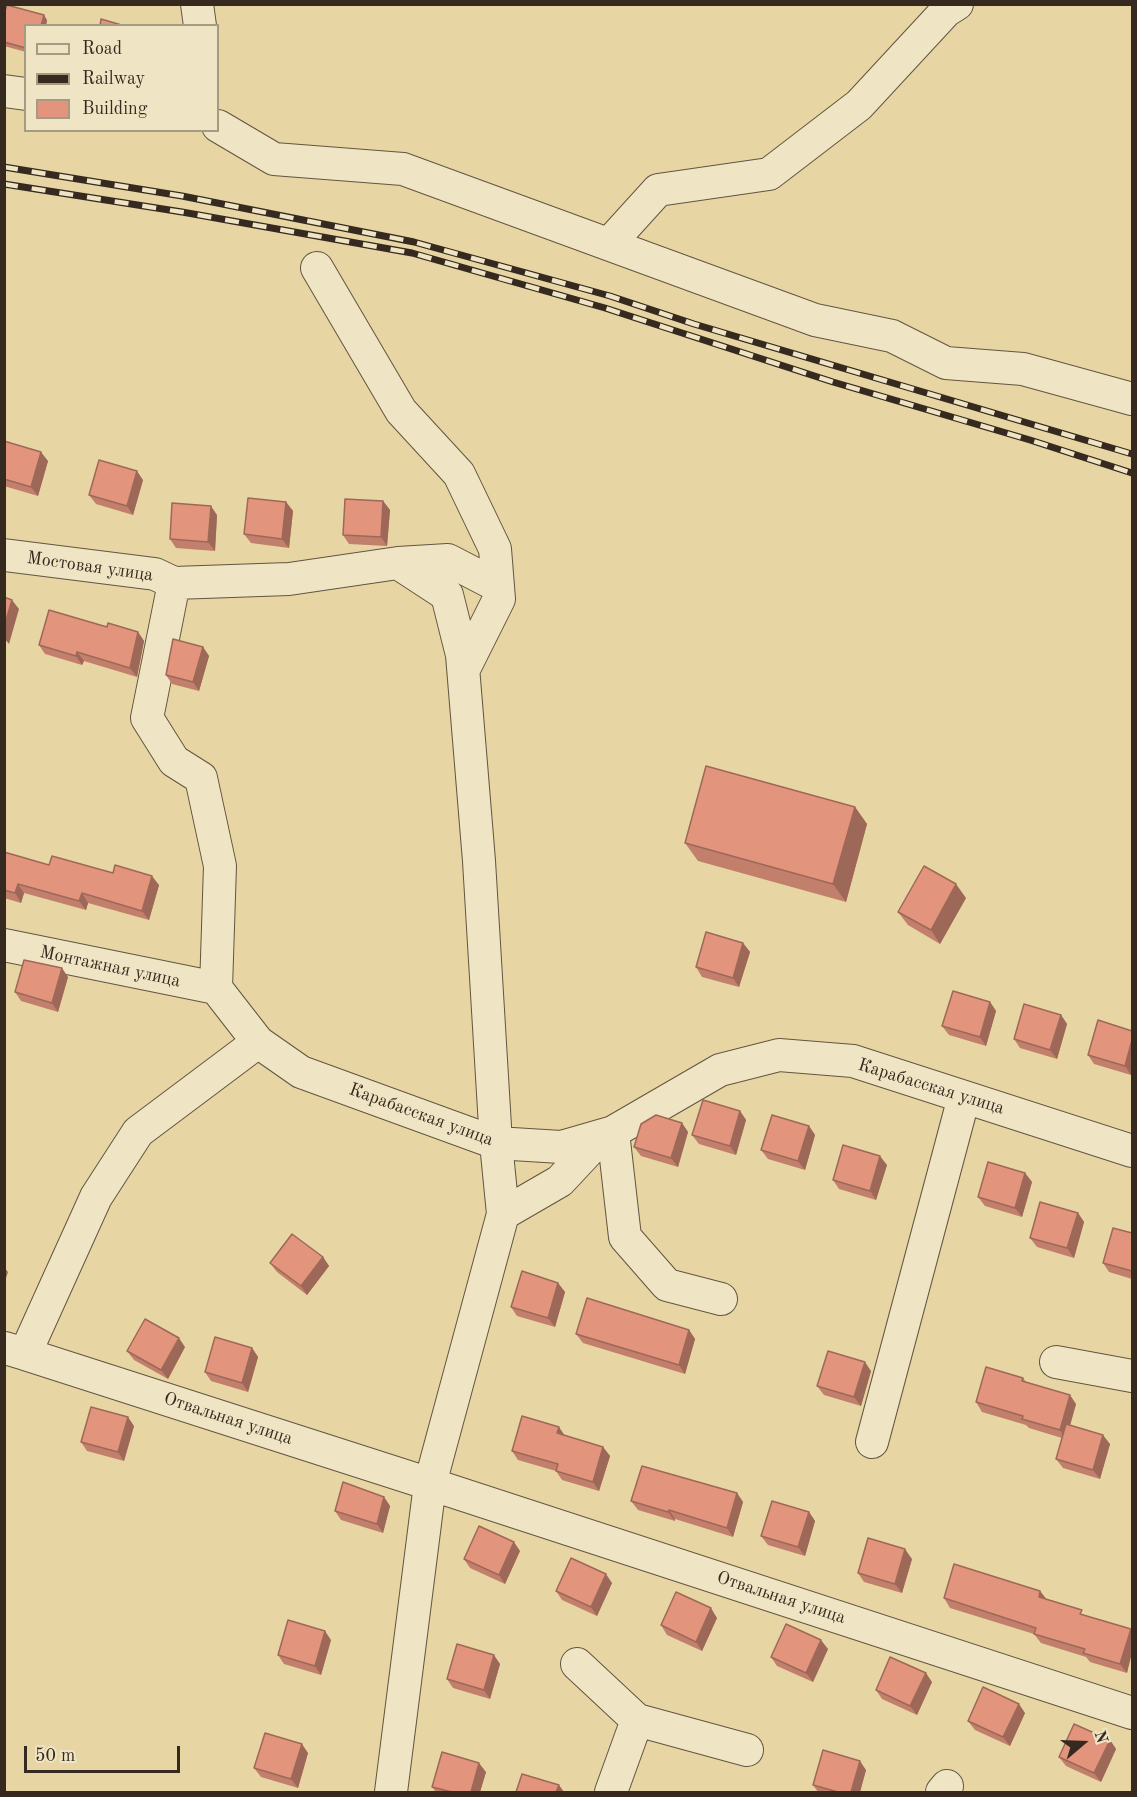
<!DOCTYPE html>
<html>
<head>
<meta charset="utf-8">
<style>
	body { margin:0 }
	#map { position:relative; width:1137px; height:1797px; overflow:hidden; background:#e7d6a3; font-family:"Old Standard TT",serif }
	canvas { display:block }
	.frame { position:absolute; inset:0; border:6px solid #362a20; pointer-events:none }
	.legend { position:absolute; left:24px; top:24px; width:195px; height:108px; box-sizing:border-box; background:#efe4c3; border:2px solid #a59a82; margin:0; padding:8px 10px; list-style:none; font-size:18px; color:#362a20 }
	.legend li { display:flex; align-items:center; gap:12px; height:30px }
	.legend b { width:30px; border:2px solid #a59a82 }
	.north { position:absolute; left:1053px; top:1713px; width:60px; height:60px; -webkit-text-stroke:4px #efe4c3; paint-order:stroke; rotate:71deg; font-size:16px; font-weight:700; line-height:24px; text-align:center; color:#362a20 }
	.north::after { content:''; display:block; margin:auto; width:21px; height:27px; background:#362a20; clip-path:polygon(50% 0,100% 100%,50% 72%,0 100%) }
	.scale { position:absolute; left:24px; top:1746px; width:156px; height:27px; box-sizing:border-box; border:3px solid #362a20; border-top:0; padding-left:8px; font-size:18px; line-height:21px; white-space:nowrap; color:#362a20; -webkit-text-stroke:4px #efe4c3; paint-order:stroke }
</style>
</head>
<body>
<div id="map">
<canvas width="1137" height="1797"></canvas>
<div class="frame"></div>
<ul class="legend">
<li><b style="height:8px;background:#efe4c3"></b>Road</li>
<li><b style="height:8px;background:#362a20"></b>Railway</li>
<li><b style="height:16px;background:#e2947d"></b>Building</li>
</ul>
<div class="north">N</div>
<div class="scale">50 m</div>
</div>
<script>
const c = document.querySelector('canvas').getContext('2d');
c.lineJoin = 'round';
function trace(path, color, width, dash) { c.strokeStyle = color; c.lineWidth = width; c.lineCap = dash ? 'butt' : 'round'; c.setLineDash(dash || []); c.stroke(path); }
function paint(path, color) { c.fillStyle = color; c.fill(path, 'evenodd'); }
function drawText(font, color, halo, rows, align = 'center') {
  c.font = font + ' "Old Standard TT",serif'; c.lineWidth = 4.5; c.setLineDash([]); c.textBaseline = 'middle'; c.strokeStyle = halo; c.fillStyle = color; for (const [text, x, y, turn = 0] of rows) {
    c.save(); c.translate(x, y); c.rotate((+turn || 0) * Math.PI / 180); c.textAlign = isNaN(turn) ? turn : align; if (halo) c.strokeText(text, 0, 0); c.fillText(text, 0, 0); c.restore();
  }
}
const minor = new Path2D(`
	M197,4L200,26
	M4,91L26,94
	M218,126L274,159L403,169L815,320L892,336L946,363L1023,369L1132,399
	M609,244L658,190L769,174L859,105L946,11L957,4
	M317,268L401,411L459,474L495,549L499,599L464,669
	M4,555L155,574L174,583L289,579L398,563L447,595L462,655L479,861L496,1143L503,1214L430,1484L25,1354
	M398,563L448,560L498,586
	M174,583L147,718L174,761L201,778L220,866L216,988
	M4,945L216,988
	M216,988L258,1042L301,1072L496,1143L561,1147L613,1132L720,1070L779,1055L853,1061L1132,1151
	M613,1132L625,1237L667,1285L721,1299
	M503,1214L560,1181L603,1135
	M5,1348L25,1354L96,1197L138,1132L258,1042
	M1056,1362L1132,1376
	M872,1442L964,1097
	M577,1664L637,1720L747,1750
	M391,1792L430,1484L1132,1713
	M611,1792L637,1720
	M942,1792L947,1786`);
trace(minor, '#625541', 34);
trace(minor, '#efe4c3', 32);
const rail = new Path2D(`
	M4,167L182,196L414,242L610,296L694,324L1132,454
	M4,184L182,212L412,253L605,308L833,382L1030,440L1132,473`);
trace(rail, '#362a20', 7);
trace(rail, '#efe4c3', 4.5, [14]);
paint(new Path2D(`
	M4,14L47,20L46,26H26V52L4,46Z
	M4,441L48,461L38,496L4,486Z
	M143,480L133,515L96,504L89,495Z
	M383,501L390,510L387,546L349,544L343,535Z
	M286,502L293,511L289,548L251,543L244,534Z
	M217,515L215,551L176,548L170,539Z
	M107,627L138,632L144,641L137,677L84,661L82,665L45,654L39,645Z
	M203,647L209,656L199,691L172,684L166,675Z
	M855,807L867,824L846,902L698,861L685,843Z
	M4,852L49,865L159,885L149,920L88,903L86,910L24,893L21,903L4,898Z
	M966,898L940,944L908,925L898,912Z
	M743,943L750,952L739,987L702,977L696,967Z
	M68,977L58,1012L21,1001L15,992Z
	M990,1002L996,1011L986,1046L949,1035L942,1026Z
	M1061,1015L1067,1024L1057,1059L1020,1048L1014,1039Z
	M1132,1031V1070L1131,1075L1094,1064L1088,1055Z
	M740,1111L746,1120L736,1155L699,1144L692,1135Z
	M682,1123L688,1132L678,1167L641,1156L634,1147Z
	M809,1126L815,1135L805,1170L768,1159L761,1150Z
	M887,1165L876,1200L839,1189L833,1180Z
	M1025,1173L1032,1182L1022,1217L985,1206L978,1197Z
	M1078,1213L1084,1222L1074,1258L1037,1247L1030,1238Z
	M1132,1233V1279L1109,1272L1103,1263Z
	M323,1257L329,1266L307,1295L277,1272L270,1263Z
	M558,1283L565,1292L555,1327L517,1316L511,1307Z
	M689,1330L695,1339L685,1374L583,1343L576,1334Z
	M185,1347L168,1379L134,1360L127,1351Z
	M252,1348L258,1357L248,1392L211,1381L205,1372Z
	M871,1371L861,1406L824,1395L817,1386Z
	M1023,1378L1026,1382L1076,1404L1070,1425L1110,1444L1100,1479L1063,1468L1056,1459L1062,1438L1029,1428L1026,1425L982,1412L976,1402Z
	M134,1426L124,1461L87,1451L81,1442Z
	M565,1436L603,1447L610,1456L599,1491L562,1480L556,1471L518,1460L512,1451Z
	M737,1493L743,1502L733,1537L675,1519V1521L638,1510L631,1501Z
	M384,1497L390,1506L383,1533L341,1520L335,1511Z
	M809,1512L815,1521L805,1556L768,1545L761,1536Z
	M520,1551L505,1584L470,1568L464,1559Z
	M912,1559L902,1593L864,1582L858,1573Z
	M612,1583L597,1616L562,1600L556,1591Z
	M1040,1591L1047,1600L1086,1616L1131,1629L1127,1673L1090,1662L1086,1657L1041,1643L1034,1634L950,1608L944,1598Z
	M717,1618L702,1651L667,1635L661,1625Z
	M331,1640L321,1675L284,1664L278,1655Z
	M828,1649L813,1682L777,1666L771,1657Z
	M500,1664L490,1699L453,1688L447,1679Z
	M932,1682L917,1715L882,1699L876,1690Z
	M1025,1713L1010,1746L975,1730L968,1721Z
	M1110,1740L1116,1749L1101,1782L1066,1766L1059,1757Z
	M308,1753L298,1788L261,1777L254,1768Z
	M866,1770L860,1792H818L813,1785Z
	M486,1772L480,1792H436L432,1787Z`), '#c27f6c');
paint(new Path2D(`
	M44,15L47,20L46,26H41Z
	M41,452L48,461L38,496L31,487Z
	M137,471L143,480L133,515L127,506Z
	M383,501L390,510L387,546L381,537Z
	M286,502L293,511L289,548L282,539Z
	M211,506L217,515L215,551L208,542Z
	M12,600L19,609L9,644L4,638V627Z
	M138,632L144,641L137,677L130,668Z
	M203,647L209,656L199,691L193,682Z
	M77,652L84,661L82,665L76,656Z
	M855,807L867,824L846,902L833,884Z
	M152,876L159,885L149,920L142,911Z
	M18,884L24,893L21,903L15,893Z
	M956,884L966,898L940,944L931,930Z
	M82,893L88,903L86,910L79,901Z
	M743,943L750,952L739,987L733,978Z
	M62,968L68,977L58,1012L52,1003Z
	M990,1002L996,1011L986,1046L980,1037Z
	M1061,1015L1067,1024L1057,1059L1050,1050Z
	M1132,1040V1070L1131,1075L1125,1066Z
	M740,1111L746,1120L736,1155L730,1146Z
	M682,1123L688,1132L678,1167L671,1158Z
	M809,1126L815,1135L805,1170L798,1161Z
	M880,1156L887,1165L876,1200L870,1191Z
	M1025,1173L1032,1182L1022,1217L1015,1208Z
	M1078,1213L1084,1222L1074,1258L1067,1248Z
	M323,1257L329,1266L307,1295L301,1286Z
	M4,1267L8,1272L4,1284Z
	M558,1283L565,1292L555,1327L548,1318Z
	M689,1330L695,1339L685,1374L679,1365Z
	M179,1338L185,1347L168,1379L161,1370Z
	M252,1348L258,1357L248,1392L242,1383Z
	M865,1362L871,1371L861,1406L854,1397Z
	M1070,1395L1076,1404L1066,1440L1060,1430Z
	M128,1417L134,1426L124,1461L118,1452Z
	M559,1427L565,1436L557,1433Z
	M1103,1435L1110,1444L1100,1479L1093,1470Z
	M603,1447L610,1456L599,1491L593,1482Z
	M737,1493L743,1502L733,1537L727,1528Z
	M384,1497L390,1506L383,1533L377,1524Z
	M669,1510L675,1519V1521L668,1512Z
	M809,1512L815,1521L805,1556L798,1547Z
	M514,1542L520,1551L505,1584L499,1575Z
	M905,1549L912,1559L902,1593L895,1584Z
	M606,1574L612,1583L597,1616L591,1607Z
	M1040,1591L1047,1600L1039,1597Z
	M711,1608L717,1618L702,1651L696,1642Z
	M1131,1629L1132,1632V1653L1127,1673L1120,1664Z
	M325,1631L331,1640L321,1675L315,1666Z
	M821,1640L828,1649L813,1682L806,1673Z
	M494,1655L500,1664L490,1699L484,1690Z
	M926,1673L932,1682L917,1715L910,1706Z
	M1019,1704L1025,1713L1010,1746L1003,1737Z
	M1110,1740L1116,1749L1101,1782L1094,1773Z
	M302,1744L308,1753L298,1788L291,1779Z
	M860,1761L866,1770L860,1792H851Z
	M479,1763L486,1772L480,1792H471Z
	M559,1785L564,1792H556Z`), '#9e6858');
const building = new Path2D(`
	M7,5L44,15L41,26H26V48L4,42V14Z
	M101,19L125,26H100Z
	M4,441L41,452L31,487L4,479Z
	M99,460L137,471L127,506L89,495Z
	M248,498L286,502L282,539L244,534Z
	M345,499L383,501L381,537L343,535Z
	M172,503L211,506L208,542L170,539Z
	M4,597L12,600L4,627Z
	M49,610L107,627L108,623L138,632L130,668L77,652L76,656L39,645Z
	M173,639L203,647L193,682L166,675Z
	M706,766L855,807L833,884L685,843Z
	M4,852L49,865L52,856L113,873L115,865L152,876L142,911L82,893L79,901L18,884L15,893L4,890Z
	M924,866L956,884L931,930L898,912Z
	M706,932L743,943L733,978L696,967Z
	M24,960L62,968L52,1003L15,992Z
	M953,991L990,1002L980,1037L942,1026Z
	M1024,1004L1061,1015L1050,1050L1014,1039Z
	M1098,1020L1132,1031V1040L1125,1066L1088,1055Z
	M703,1100L740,1111L730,1146L692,1135Z
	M656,1115L682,1123L671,1158L634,1147L641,1124Z
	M772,1115L809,1126L798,1161L761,1150Z
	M843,1145L880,1156L870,1191L833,1180Z
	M988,1162L1025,1173L1015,1208L978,1197Z
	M1040,1202L1078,1213L1067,1248L1030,1238Z
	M1113,1228L1132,1233V1271L1103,1263Z
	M292,1234L323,1257L301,1286L270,1263Z
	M522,1271L558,1283L548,1318L511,1307Z
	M587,1298L689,1330L679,1365L576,1334Z
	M145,1319L179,1338L161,1370L127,1351Z
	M215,1337L252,1348L242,1383L205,1372Z
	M828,1351L865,1362L854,1397L817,1386Z
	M986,1367L1023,1378L1022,1381L1070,1395L1060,1430L1022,1419L1023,1416L976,1402Z
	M91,1407L128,1417L118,1452L81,1442Z
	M522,1416L559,1427L557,1433L603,1447L593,1482L556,1471L558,1464L512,1451Z
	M1066,1424L1103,1435L1093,1470L1056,1459Z
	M642,1466L737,1493L727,1528L669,1510L668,1512L631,1501Z
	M343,1482L384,1497L377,1524L335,1511Z
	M772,1501L809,1512L798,1547L761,1536Z
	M479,1526L514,1542L499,1575L464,1559Z
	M868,1538L905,1549L895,1584L858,1573Z
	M571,1558L606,1574L591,1607L556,1591Z
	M954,1564L1040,1591L1039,1597L1082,1610L1080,1614L1131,1629L1120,1664L1083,1653L1085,1649L1034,1634L1036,1628L944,1598Z
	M676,1592L711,1608L696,1642L661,1625Z
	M288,1620L325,1631L315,1666L278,1655Z
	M786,1624L821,1640L806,1673L771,1657Z
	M457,1644L494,1655L484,1690L447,1679Z
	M890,1657L926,1673L910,1706L876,1690Z
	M983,1687L1019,1704L1003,1737L968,1721Z
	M1074,1724L1110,1740L1094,1773L1059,1757Z
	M265,1733L302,1744L291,1779L254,1768Z
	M823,1750L860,1761L851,1792H838L813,1785Z
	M442,1752L479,1763L471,1792H452L432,1787Z
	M522,1774L559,1785L556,1792H516Z`);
paint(building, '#e2947d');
trace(building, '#9e6858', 1.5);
drawText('18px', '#362a20', '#efe4c3', [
	["Мостовая улица",90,567,8],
	["Монтажная улица",110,967,12],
	["Карабасская улица",931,1087,17],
	["Карабасская улица",421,1115,20],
	["Отвальная улица",228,1419,18],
	["Отвальная улица",781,1598,18]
]);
</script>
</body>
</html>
